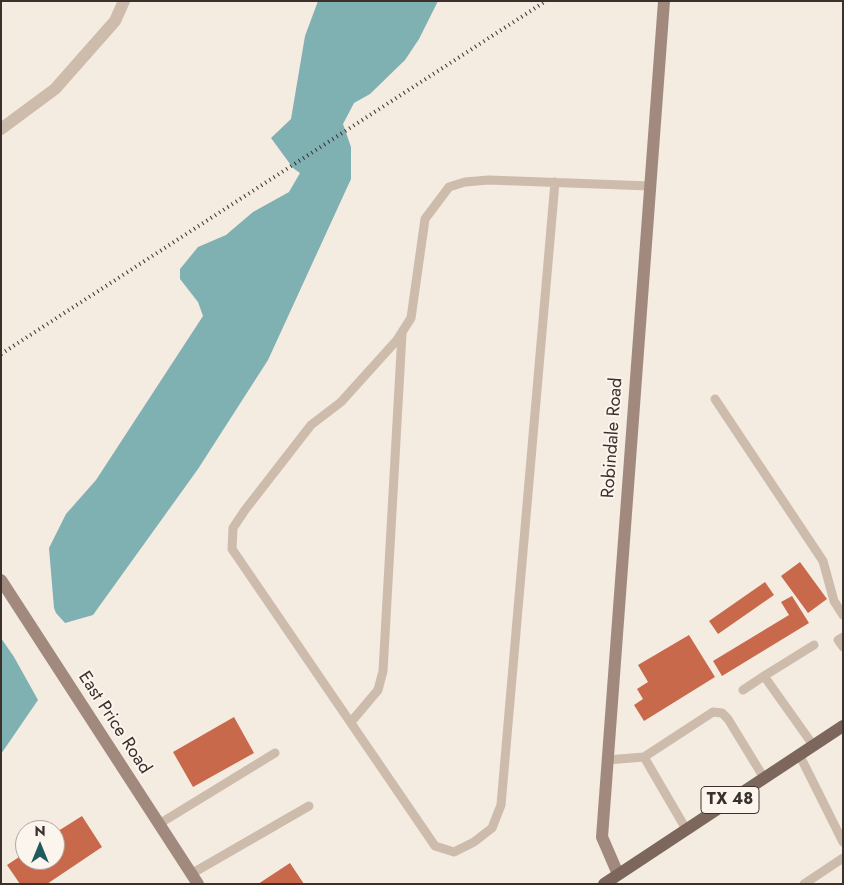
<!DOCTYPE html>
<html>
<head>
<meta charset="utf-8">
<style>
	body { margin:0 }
	#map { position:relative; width:844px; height:885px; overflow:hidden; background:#f4ebe1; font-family:Jost,sans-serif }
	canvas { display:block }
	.frame { position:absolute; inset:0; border:2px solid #3b302b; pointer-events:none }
	.north { position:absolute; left:15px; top:820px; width:50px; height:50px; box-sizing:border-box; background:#fbf5ee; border:1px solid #aea6a0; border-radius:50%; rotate:0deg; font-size:14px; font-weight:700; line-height:20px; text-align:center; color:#3b302b }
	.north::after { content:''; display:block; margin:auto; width:18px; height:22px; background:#1f5a5e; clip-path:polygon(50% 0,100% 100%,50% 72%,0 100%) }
</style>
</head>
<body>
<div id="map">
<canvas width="844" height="885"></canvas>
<div class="frame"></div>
<div class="north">N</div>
</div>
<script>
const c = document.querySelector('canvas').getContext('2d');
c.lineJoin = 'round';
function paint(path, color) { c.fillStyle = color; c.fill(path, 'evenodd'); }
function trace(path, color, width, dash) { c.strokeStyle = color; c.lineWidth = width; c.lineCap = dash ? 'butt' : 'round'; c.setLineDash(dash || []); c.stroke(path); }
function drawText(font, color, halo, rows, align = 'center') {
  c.font = font + ' Jost,sans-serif'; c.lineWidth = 4; c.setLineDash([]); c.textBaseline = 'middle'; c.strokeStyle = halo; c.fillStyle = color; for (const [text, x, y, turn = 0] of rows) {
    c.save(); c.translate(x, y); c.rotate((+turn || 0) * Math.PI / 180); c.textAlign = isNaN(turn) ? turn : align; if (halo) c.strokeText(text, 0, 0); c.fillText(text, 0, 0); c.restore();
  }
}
paint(new Path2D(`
	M318,1H438L419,39L405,60L370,94L354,103L343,124L351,147V179L268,360L198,469L93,615L65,623L56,613L54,608L49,548L66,514L96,480L203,316L198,302L180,279V269L198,247L226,235L253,212L289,192L300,173L293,168L271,138L291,119L305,36Z
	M1,638L14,657L38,700L1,754Z`), '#7fb0b2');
paint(new Path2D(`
	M800,562L827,599L808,613L781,576Z
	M765,582L774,595L718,634L709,621Z
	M792,596L809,623L722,676L713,661L789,615L781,602Z
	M689,635L715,677L644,721L634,705L643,699L637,689L648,682L638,665Z
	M234,717L254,753L193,787L173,752Z
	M82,816L102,847L47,884H20L7,865L25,853V860H55V833Z
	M290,863L304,884H258Z`), '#c8694b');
trace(new Path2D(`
	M555,182L501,805L492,828L474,842L454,852L435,846L232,549L233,528L245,510L311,425L341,402L397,340L411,318L425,219L449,187L465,182L489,180L650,186
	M715,399L823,561L834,601L843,615
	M843,637L838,640L843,647
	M743,690L764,676
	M351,722L378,690L383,671L402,334
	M813,745L764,676L814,645
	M799,754L843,842
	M644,757L686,829
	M607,760L644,757L713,712L722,713L728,719L764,778
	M159,824L275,753
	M191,874L309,806
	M804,884L843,858`), '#cdbbac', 9);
trace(new Path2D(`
	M1,129L55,89L115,21L124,1`), '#cdbbac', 12);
trace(new Path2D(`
	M1,580L198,884
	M618,874L602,837L664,1`), '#a18a7d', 12);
trace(new Path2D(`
	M604,884L843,726`), '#7d675c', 12);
trace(new Path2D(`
	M1,354L546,1`), '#3b302b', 4, [1, 4]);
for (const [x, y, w] of [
	[730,800,58]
]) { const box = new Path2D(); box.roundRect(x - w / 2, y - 13.5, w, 27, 4); c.fillStyle = '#fbf5ee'; c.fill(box); trace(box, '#3b302b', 1); }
drawText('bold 16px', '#3b302b', null, [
	["TX 48",730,800]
]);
drawText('18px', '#3b302b', '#fbf5ee', [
	["Robindale Road",613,438,-86],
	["East Price Road",114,723,57]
]);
</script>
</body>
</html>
